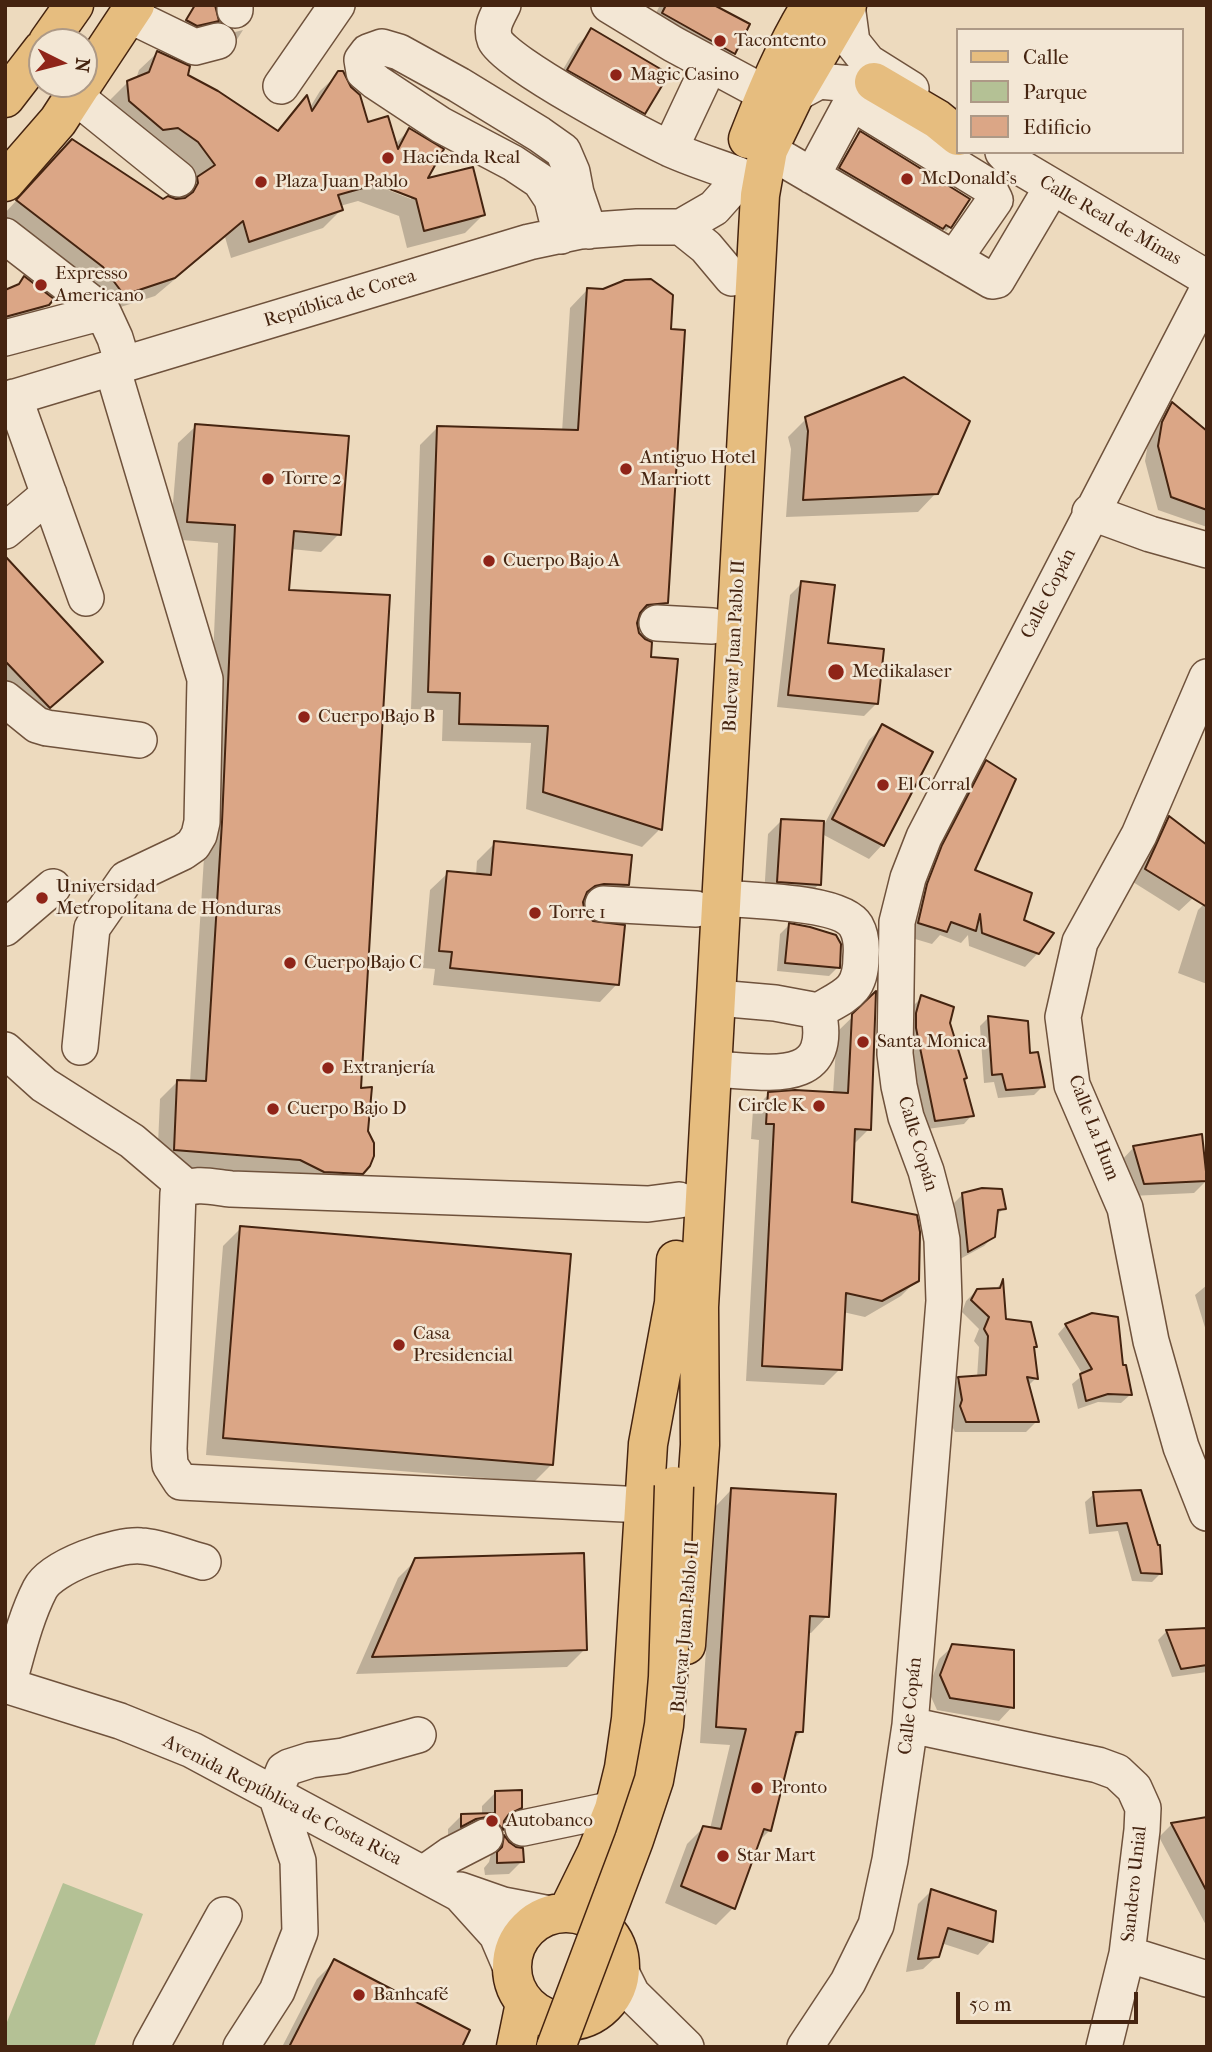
<!DOCTYPE html>
<html>
<head>
<meta charset="utf-8">
<style>
	body { margin:0 }
	#map { position:relative; width:1212px; height:2052px; overflow:hidden; background:#eddabe; font-family:"IM FELL French Canon",serif }
	canvas { display:block }
	.frame { position:absolute; inset:0; border:7px solid #452410; pointer-events:none }
	.legend { position:absolute; left:956px; top:28px; width:228px; height:126px; box-sizing:border-box; background:#f3e7d5; border:2px solid #ad9986; margin:0; padding:9px 12px; list-style:none; font-size:21px; color:#452410 }
	.legend li { display:flex; align-items:center; gap:14px; height:35px }
	.legend b { width:35px; border:2px solid #ad9986 }
	.north { position:absolute; left:28px; top:28px; width:70px; height:70px; box-sizing:border-box; background:#f3e7d5; border:2px solid #ad9986; border-radius:50%; rotate:96deg; font-size:19px; font-weight:700; line-height:28px; text-align:center; color:#452410 }
	.north::after { content:''; display:block; margin:auto; width:24px; height:32px; background:#8f2418; clip-path:polygon(50% 0,100% 100%,50% 72%,0 100%) }
	.scale { position:absolute; left:956px; top:1992px; width:182px; height:32px; box-sizing:border-box; border:4px solid #452410; border-top:0; padding-left:9px; font-size:21px; line-height:24px; white-space:nowrap; color:#452410; -webkit-text-stroke:5px #f3e7d5; paint-order:stroke }
</style>
</head>
<body>
<div id="map">
<canvas width="1212" height="2052"></canvas>
<div class="frame"></div>
<ul class="legend">
<li><b style="height:9px;background:#e6bd7f"></b>Calle</li>
<li><b style="height:19px;background:#b4c195"></b>Parque</li>
<li><b style="height:19px;background:#dba686"></b>Edificio</li>
</ul>
<div class="north">N</div>
<div class="scale">50 m</div>
</div>
<script>
const c = document.querySelector('canvas').getContext('2d');
c.lineJoin = 'round';
function paint(path, color) { c.fillStyle = color; c.fill(path, 'evenodd'); }
function trace(path, color, width, dash) { c.strokeStyle = color; c.lineWidth = width; c.lineCap = dash ? 'butt' : 'round'; c.setLineDash(dash || []); c.stroke(path); }
function drawText(font, color, halo, rows, align = 'center') {
  c.font = font + ' "IM FELL French Canon",serif'; c.lineWidth = 5; c.setLineDash([]); c.textBaseline = 'middle'; c.strokeStyle = halo; c.fillStyle = color; for (const [text, x, y, turn = 0] of rows) {
    c.save(); c.translate(x, y); c.rotate((+turn || 0) * Math.PI / 180); c.textAlign = isNaN(turn) ? turn : align; if (halo) c.strokeText(text, 0, 0); c.fillText(text, 0, 0); c.restore();
  }
}
paint(new Path2D(`
	M63,1883L143,1914L94,2047H6L5,2027Z`), '#b4c195');
paint(new Path2D(`
	M195,5L217,21L213,25L192,29L183,24Z
	M660,5H710L748,24L733,53L720,67L649,27Z
	M243,30L236,41L234,44L231,35L235,32Z
	M592,31L644,113L631,126L555,83L578,44Z
	M157,53L186,76L276,132L306,98L309,109L320,91L339,73L367,124L394,145L409,130L425,181L483,215L465,233L407,248L399,216L358,201L340,206L341,210L323,228L231,258L225,237L155,296L105,312L5,223V213L54,159L163,202L179,200L180,196L196,181L181,160L112,118L110,100L128,82L136,79L139,70ZM369,179L411,195V199L368,182ZM194,182H198L194,200L190,199Z
	M860,133L950,227L946,231L942,228L938,232L836,172Z
	M587,290L666,603L649,621L635,622L650,659L676,661L660,829L642,847L526,809L531,743L442,741L443,710L411,709L420,445L438,427L562,432L570,308Z
	M5,292L47,304L38,314L5,323Z
	M1172,404L1207,434V527L1158,510L1145,461L1149,437L1159,417Z
	M806,419L936,493L918,512L786,517L791,449L788,437Z
	M196,426L339,534L321,552L291,549L288,591L366,1131L369,1166L343,1191L157,1167L160,1099L178,1081L190,1082L205,841L218,543L170,539L178,443Z
	M5,558L101,662L31,724L5,697Z
	M802,583L826,644L876,704L864,716L777,707L790,595Z
	M882,727L931,752L882,845L869,859L822,834L819,884L806,898L764,895L768,834L781,821L825,823L869,740Z
	M987,762L972,871L1022,921L1038,953L1025,967L969,946L968,935L961,943L940,935L932,944L905,936L930,860L973,776Z
	M1169,818L1207,885L1179,911L1133,882L1156,832Z
	M495,843L627,884L609,902H581L584,915L617,984L600,1002L433,985L435,969L423,968L430,890L448,873L476,875L477,861Z
	M1207,901V984L1178,973L1198,910Z
	M789,925L838,967L829,976L777,971L780,934Z
	M874,996L869,1129L853,1145L850,1203L917,1280L901,1296L865,1317L843,1312L840,1369L824,1385L746,1381L759,1140L751,1139L753,1110L769,1094H833L837,1032Z
	M922,997L948,1023L972,1115L964,1124L927,1129L908,1038L913,1006Z
	M988,1018L1028,1055L1043,1086L1034,1095L998,1098L994,1082L984,1083L980,1026Z
	M1134,1147L1207,1180L1194,1193L1131,1196L1121,1161Z
	M963,1194L1004,1208L995,1217L993,1237L984,1246L960,1259L954,1203Z
	M241,1228L552,1464L534,1482L206,1455L223,1246Z
	M1002,1283L1004,1321L1035,1347L1033,1349L1036,1378L1028,1386L1037,1421L1026,1432H955L952,1426L949,1390L959,1379L977,1378L979,1347L974,1341L979,1329L962,1312L966,1301L977,1290H994Z
	M1207,1285V1334L1195,1295Z
	M1066,1325L1121,1367L1130,1395L1121,1403L1098,1402L1078,1409L1072,1384L1083,1375L1058,1334Z
	M731,1490L827,1616L811,1633H807L801,1732L792,1741L770,1830L757,1843L733,1908L716,1925L665,1903L687,1844L704,1827L710,1829L730,1745L700,1743L715,1507Z
	M1094,1494L1157,1546L1160,1574L1152,1582L1132,1581L1118,1531L1089,1534L1085,1502Z
	M416,1560L585,1649L567,1667L356,1674L398,1578Z
	M1207,1630V1672L1172,1677L1158,1640L1166,1632Z
	M953,1646L1012,1707L999,1721L937,1710L928,1690L939,1659Z
	M495,1793L520,1807L502,1823V1829L489,1841L448,1838V1829L461,1816L482,1815V1806Z
	M1207,1819V1927L1159,1837L1171,1825Z
	M504,1837L522,1861L509,1874L485,1875L484,1868L489,1862L492,1850Z
	M931,1891L991,1941L978,1955L941,1943L937,1956L923,1969L906,1972L918,1904Z
	M335,1961L460,2047H282L317,1979Z`), '#0003');
const building = new Path2D(`
	M195,5H215L219,21L197,26L186,20Z
	M666,5H714L750,24L735,54L662,13Z
	M591,28L669,74L645,114L567,70Z
	M157,51L190,66L188,75L218,91L278,131L307,95L312,111L338,71H343L351,87L360,95L368,122L388,116L398,149L409,128L444,149L428,178L473,167L485,215L424,231L416,199L377,184L338,195L343,210L249,242L243,221L175,278L124,295L103,267L16,200L72,139L163,199L168,196L176,199L185,198L193,192L198,183L197,177L215,165L198,142L178,128L163,130L129,101L127,81L149,72Z
	M860,131L970,199L951,228L946,225L943,229L839,168Z
	M24,276L54,299L49,305L5,317V290L19,284Z
	M651,279L673,295L671,329L685,330L668,603L647,605L640,613L637,623L639,633L645,639L652,642L651,657L678,659L662,830L543,792L548,726L459,724L460,693L428,692L437,426L578,430L587,288L603,289L625,280Z
	M904,377L970,421L938,494L803,500L808,431L805,417Z
	M1172,402L1207,431V510L1171,497L1158,446L1162,422Z
	M195,424L349,436L341,535L294,531L289,590L390,595L361,1088L372,1087L368,1131L374,1143V1156L370,1166L363,1174L324,1172L300,1160L174,1150L177,1080L206,1081L222,822L235,525L187,522Z
	M5,556L103,662L50,708L5,661Z
	M801,581L835,585L828,643L884,649L878,704L788,695Z
	M882,724L933,752L884,846L832,819Z
	M986,760L1016,779L975,870L1032,893L1024,920L1054,933L1039,954L982,933L980,914L976,931L951,922L947,932L918,923L927,884L942,845Z
	M1169,816L1207,845V907L1145,869Z
	M781,819L824,821L821,885L777,882Z
	M494,841L632,855L629,885L604,884L595,886L587,892L583,902L585,914L593,921L625,925L619,985L450,968L452,952L439,951L447,871L491,875Z
	M789,923L810,927L836,935L841,944L840,968L785,963Z
	M876,991L871,1130L855,1129L852,1202L917,1215L920,1232L919,1281L882,1301L846,1293L842,1370L762,1366L774,1124H766L768,1092L795,1090L848,1093L852,1014Z
	M921,995L954,1007L950,1023L967,1078L964,1079L974,1116L935,1121L916,1028V1013Z
	M988,1016L1028,1021L1030,1053L1038,1052L1045,1087L1006,1090L1002,1074L992,1075Z
	M1202,1134L1207,1181L1144,1184L1133,1146Z
	M982,1188L1002,1189L1006,1209L998,1210L995,1237L968,1252L962,1193Z
	M240,1226L571,1254L553,1465L223,1438Z
	M1003,1279L1006,1319L1031,1322L1037,1347H1034L1038,1379L1027,1377L1039,1422H966L960,1406L962,1400L958,1377L986,1375L988,1336L984,1329L989,1317L971,1300L977,1289L1000,1288Z
	M1092,1313L1118,1317L1123,1365H1126L1132,1395L1108,1394L1086,1401L1080,1374L1092,1369L1065,1324Z
	M731,1488L836,1494L829,1617L810,1616L803,1732H796L771,1831L764,1829L735,1909L681,1886L703,1826L721,1829L746,1729L716,1727Z
	M1141,1490L1158,1545H1160L1162,1574L1141,1573L1127,1523L1097,1526L1093,1492Z
	M584,1553L587,1650L372,1657L415,1558Z
	M1207,1628V1665L1181,1669L1166,1630Z
	M952,1644L1014,1650V1708L950,1698L940,1675Z
	M522,1790V1808L509,1814L504,1821L503,1830L496,1821L487,1817L476,1819L461,1827V1814L495,1813V1791Z
	M1207,1817V1892L1171,1823Z
	M504,1835L509,1842L516,1847L523,1848L524,1862L497,1863V1852L502,1847Z
	M931,1889L996,1911L993,1942L948,1928L939,1957L918,1959Z
	M334,1959L470,2030L462,2047H289Z`);
paint(building, '#dba686');
trace(building, '#452410', 2);
trace(new Path2D(`
	M823,16C814,59 843,63 874,82`), '#cbb69b', 38, [38, 19]);
const minor = new Path2D(`
	M503,5C497,17 490,27 495,40C505,63 639,134 668,148C691,159 716,166 739,175
	M609,5L673,44L766,94
	M847,5L852,42L868,62L911,89
	M235,10V5
	M129,15L195,47L218,41
	M281,86L337,5
	M795,94L819,81L852,84L885,103
	M75,96L178,179
	M670,149L710,64
	M768,150L992,281L997,280L1052,187
	M1003,152L1013,163L1207,278
	M812,176L848,109L859,107L988,186L995,200L954,259
	M681,227L706,247L732,278
	M5,236L103,312L115,338L123,364
	M561,236L552,199L540,181L513,163L441,125L376,82L364,72L362,60L368,52L382,47L399,52L459,85L539,134L563,151L572,172L576,193L589,231
	M5,338L103,312
	M14,397L86,598
	M5,400L529,242L581,231L637,227H681L714,208L738,181
	M1090,512L1150,534L1207,550
	M5,531L49,494
	M657,623L712,626
	M1207,677L1139,835L1080,942L1063,1017L1072,1085L1125,1208L1151,1341L1181,1447L1207,1513
	M5,699L37,725L47,728L139,740
	M722,898C750,901 841,901 856,926C861,935 862,946 861,957C861,992 845,995 818,1011
	M603,904L696,909
	M5,928L53,887
	M80,1047L92,928L126,879L183,852L193,845L199,835L202,822L205,679L112,367
	M5,1050L44,1085L132,1141L186,1187
	M713,1069C763,1071 836,1089 818,1011L775,1003L717,998
	M644,1505L181,1482L170,1465L169,1449L178,1193C194,1181 212,1187 231,1189L648,1204L679,1200
	M5,1685L120,1721L192,1750L460,1894L497,1935L512,1970
	M8,1685C17,1654 25,1618 40,1589C52,1566 116,1544 141,1546C161,1547 183,1557 203,1562
	M910,1725L1098,1765L1117,1772L1134,1788L1143,1808L1142,1830L1127,1954L1104,2047
	M523,1828L614,1809
	M423,1874L450,1855L485,1837
	M460,1890L503,1905L550,1914
	M1127,1954L1207,1979
	M621,1972L632,1994L686,2047
	M151,2047L224,1915
	M241,2047L277,1991L300,1932L298,1861L275,1792L284,1770L289,1767L311,1760L343,1756L418,1735
	M805,2047L848,1982L876,1925L890,1860L910,1725L944,1301L942,1240L937,1213L926,1171L906,1117L899,1086L895,1054L897,922L908,878L924,837L1207,291`);
const major = new Path2D(`
	M48,42L74,5
	M84,82L135,5
	M874,82L937,119L958,136
	M5,98L42,50
	M748,139C766,93 785,47 811,5
	M5,182L58,121L82,84
	M686,1645L700,1445L699,1307L760,195L768,150L795,94L847,5
	M568,1911L596,1854L614,1809L624,1768L631,1719L648,1444L674,1303L676,1260
	M512 1967a54 54 0 1 1 108 0a54 54 0 1 1-108 0Z
	M516,2047L525,2003`);
trace(minor, '#6f523c', 38);
trace(major, '#452410', 41);
trace(minor, '#f3e7d5', 35);
trace(major, '#e6bd7f', 38);
const majorBridge = new Path2D(`
	M556,2047L634,1840L654,1780L664,1725L668,1677L674,1486`);
trace(majorBridge, '#452410', 41, []);
trace(majorBridge, '#e6bd7f', 38);
for (const [x, y, r, color] of [
	[720,41,7,"#8f2418"],
	[616,75,7,"#8f2418"],
	[388,158,7,"#8f2418"],
	[907,179,7,"#8f2418"],
	[261,182,7,"#8f2418"],
	[41,285,7,"#8f2418"],
	[626,469,7,"#8f2418"],
	[268,479,7,"#8f2418"],
	[489,561,7,"#8f2418"],
	[836,672,9,"#8f2418"],
	[304,717,7,"#8f2418"],
	[883,785,7,"#8f2418"],
	[42,898,7,"#8f2418"],
	[535,913,7,"#8f2418"],
	[290,963,7,"#8f2418"],
	[863,1042,7,"#8f2418"],
	[328,1068,7,"#8f2418"],
	[819,1106,7,"#8f2418"],
	[273,1109,7,"#8f2418"],
	[399,1345,7,"#8f2418"],
	[757,1788,7,"#8f2418"],
	[492,1821,7,"#8f2418"],
	[723,1856,7,"#8f2418"],
	[359,1995,7,"#8f2418"]
]) { const dot = new Path2D(); dot.arc(x, y, r, 0, 2 * Math.PI); c.fillStyle = color; c.fill(dot); trace(dot, '#f3e7d5', 2.5); }
drawText('19px', '#452410', '#f3e7d5', [
	["Tacontento",734,41],
	["Magic Casino",630,75],
	["Hacienda Real",402,158],
	["McDonald's",921,179],
	["Plaza Juan Pablo",275,182],
	["Expresso",55,274],
	["Americano",55,296],
	["Antiguo Hotel",640,458],
	["Marriott",640,480],
	["Torre 2",282,479],
	["Cuerpo Bajo A",503,561],
	["Medikalaser",852,672],
	["Cuerpo Bajo B",318,717],
	["El Corral",897,785],
	["Universidad",56,887],
	["Metropolitana de Honduras",56,909],
	["Torre 1",549,913],
	["Cuerpo Bajo C",304,963],
	["Santa Monica",877,1042],
	["Extranjería",342,1068],
	["Circle K",805,1106,"right"],
	["Cuerpo Bajo D",287,1109],
	["Casa",413,1334],
	["Presidencial",413,1356],
	["Pronto",771,1788],
	["Autobanco",506,1821],
	["Star Mart",737,1856],
	["Banhcafé",373,1995]
], 'left');
drawText('19px', '#452410', '#f3e7d5', [
	["Calle Real de Minas",1110,221,30],
	["República de Corea",340,299,-17],
	["Calle Copán",1049,594,-63],
	["Bulevar Juan Pablo II",735,646,-87],
	["Calle La Hum",1093,1128,69],
	["Calle Copán",917,1144,73],
	["Bulevar Juan Pablo II",686,1627,-85],
	["Calle Copán",911,1706,-84],
	["Avenida República de Costa Rica",282,1801,27],
	["Sandero Unial",1135,1884,-84]
]);
</script>
</body>
</html>
